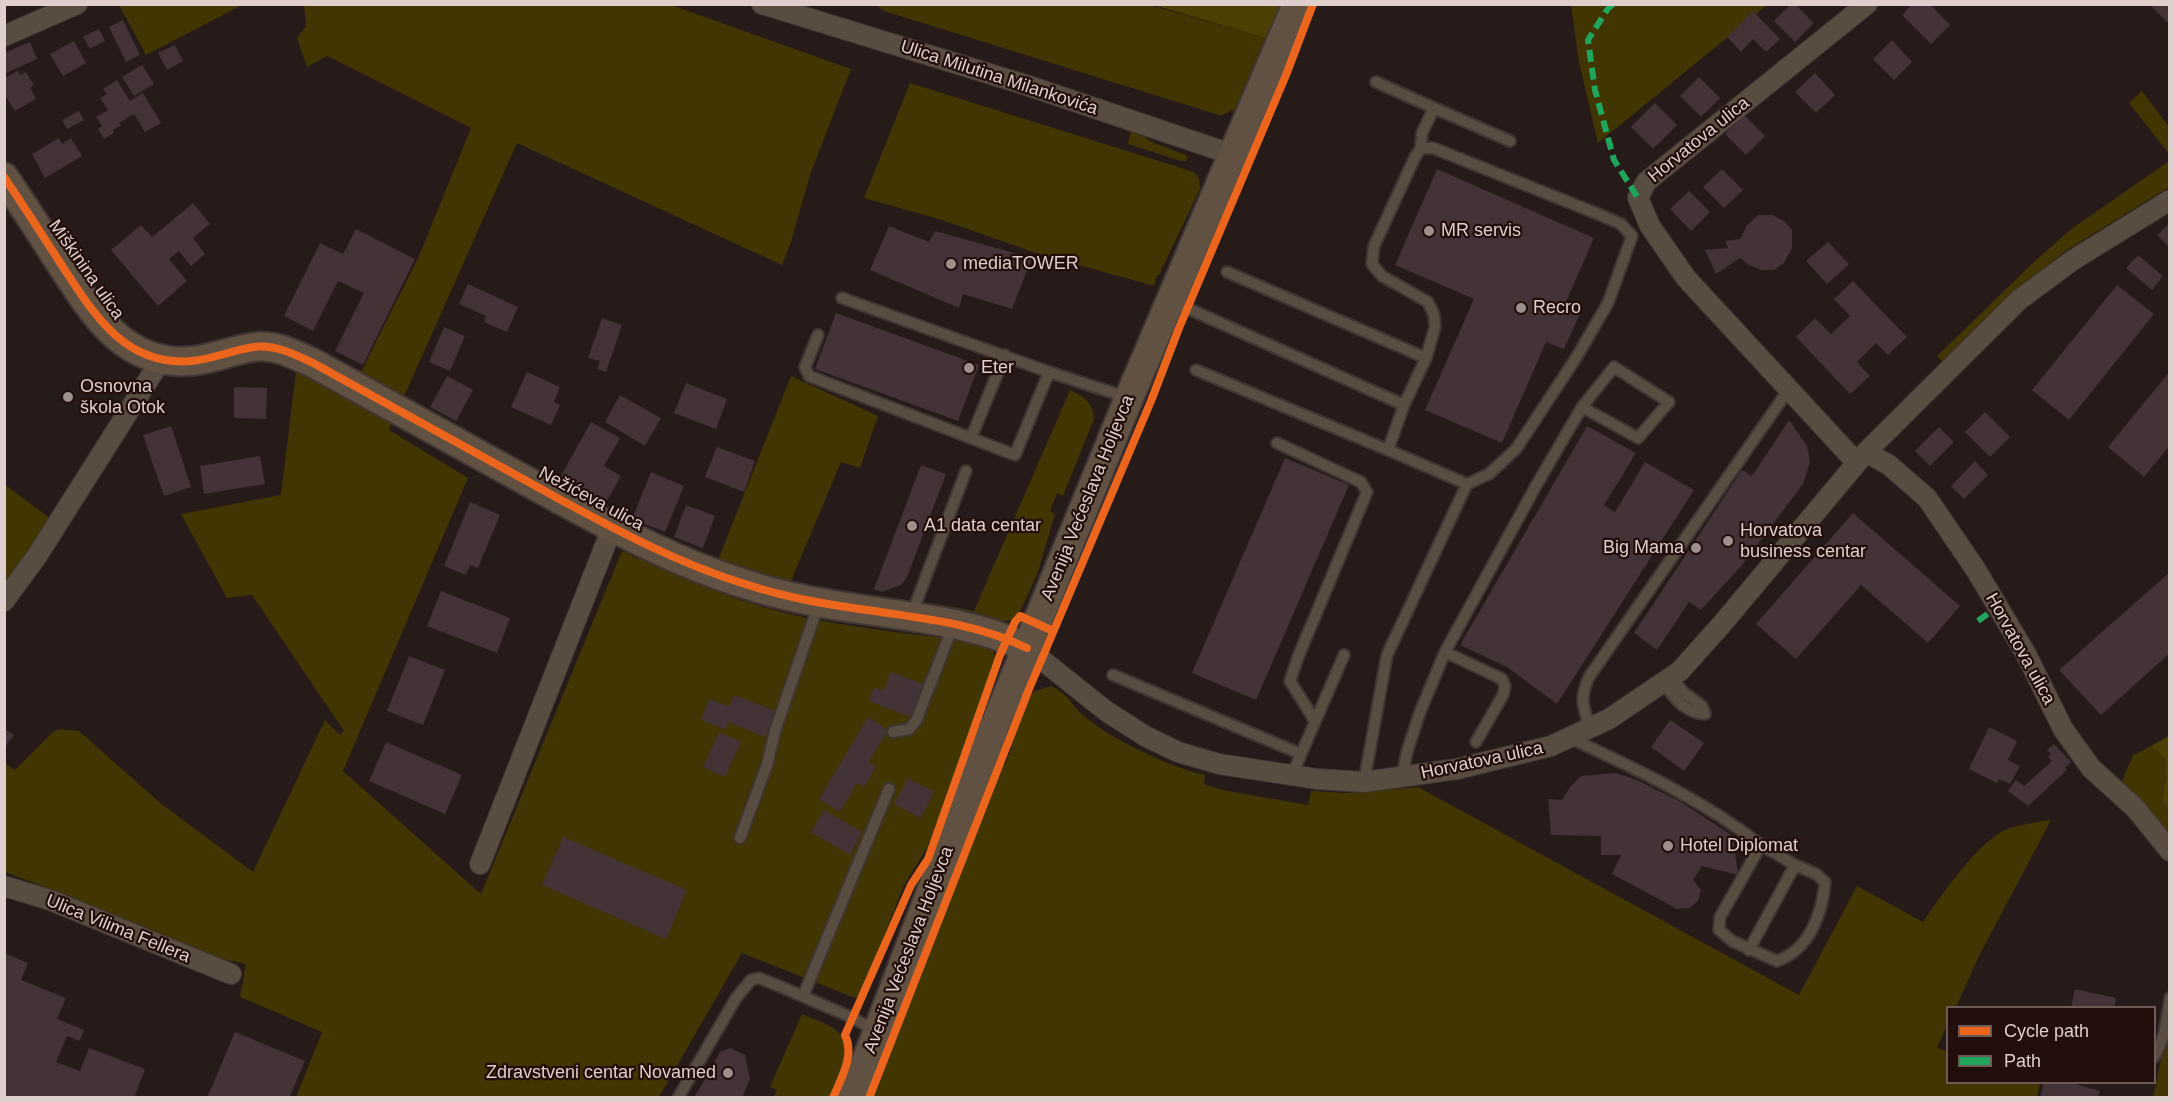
<!DOCTYPE html>
<html>
<head>
<meta charset="utf-8">
<style>
	body { margin:0 }
	#map { position:relative; width:2174px; height:1102px; overflow:hidden; background:#261b19; font-family:Helvetica,sans-serif }
	canvas { display:block }
	.frame { position:absolute; inset:0; border:6px solid #decfcc; pointer-events:none }
	.legend { position:absolute; left:1946px; top:1006px; width:210px; height:78px; box-sizing:border-box; background:#220e0a; border:2px solid #6d5b58; margin:0; padding:8px 10px; list-style:none; font-size:18px; color:#decfcc }
	.legend li { display:flex; align-items:center; gap:12px; height:30px }
	.legend b { width:30px; border:2px solid #6d5b58 }
</style>
</head>
<body>
<div id="map">
<canvas width="2174" height="1102"></canvas>
<div class="frame"></div>
<ul class="legend">
<li><b style="height:8px;background:#eb651d"></b>Cycle path</li>
<li><b style="height:8px;background:#20a55d"></b>Path</li>
</ul>
</div>
<script>
const c = document.querySelector('canvas').getContext('2d');
c.lineJoin = 'round';
function paint(path, color) { c.fillStyle = color; c.fill(path, 'evenodd'); }
function trace(path, color, width, dash) { c.strokeStyle = color; c.lineWidth = width; c.lineCap = dash ? 'butt' : 'round'; c.setLineDash(dash || []); c.stroke(path); }
function drawText(font, color, halo, rows, align = 'center') {
  c.font = font + ' Helvetica,sans-serif'; c.lineWidth = 4.5; c.setLineDash([]); c.textBaseline = 'middle'; c.strokeStyle = halo; c.fillStyle = color; for (const [text, x, y, turn = 0] of rows) {
    c.save(); c.translate(x, y); c.rotate((+turn || 0) * Math.PI / 180); c.textAlign = isNaN(turn) ? turn : align; if (halo) c.strokeText(text, 0, 0); c.fillText(text, 0, 0); c.restore();
  }
}
paint(new Path2D(`
	M119,5H242L146,55Z
	M304,5H671L851,69L811,172L790,245L782,265L517,143L402,401L358,378L419,256L471,128L327,56L307,67L297,38L306,26Z
	M876,5H1150L1269,39L1239,113L1232,110L1223,115H1219L884,11Z
	M1571,5H1767L1598,143L1579,62Z
	M910,83L1194,172L1199,178L1200,189L1159,275H1157L1154,286L1036,253L942,220L864,198Z
	M2142,91L2169,127V154L2129,103Z
	M1131,129L1154,143L1186,155L1188,159L1185,161H1181L1128,144Z
	M2169,161V187L2067,250L2029,280L1943,362L1937,356L2036,260L2070,230Z
	M296,371L392,422L389,430L468,478L343,771L481,894L622,551C680,577 740,604 803,617C856,628 912,634 966,641L991,647L996,658L993,675L927,848L904,885L861,995L855,998L742,953L659,1097H296L322,1032L240,997L246,964L200,954L72,897L5,872L4,763L15,770L52,733L59,729L79,731L159,802L253,872L325,720L340,735L344,731L252,595L227,598L181,514L281,495Z
	M791,376L878,416L860,468L841,462L788,588L716,565Z
	M1070,390C1084,397 1093,402 1094,419L1063,496L1057,493L1050,511L1055,514L1037,575L1017,618C1002,627 948,612 929,608L931,603L974,611Z
	M4,484L52,520L5,583H4Z
	M1051,686C1069,694 1070,704 1084,716C1109,738 1173,769 1205,775L1204,784L1222,790L1308,805L1311,791L1347,793L1418,787L1799,995L1857,886L1923,922C1941,896 1980,838 2010,828C2023,824 2038,822 2051,820L1980,954L1956,1007L1948,1008L1947,1025L1937,1048L1947,1051L1948,1082L2040,1083L2037,1097L873,1098L1002,763L1005,764L1012,747L1009,745L1028,698L1035,691Z
	M2151,746L2165,758L2166,777L2162,800L2169,811V838L2121,783L2133,755Z
	M802,1014C813,1019 828,1023 837,1031C858,1046 837,1080 830,1097H774L777,1090L770,1087Z
	M2169,1021V1097L2153,1098Z`), '#413503');
paint(new Path2D(`
	M1150,4L1283,5L1269,39Z
	M2169,736V811L2162,800L2166,777L2165,758L2151,746Z`), '#4c3f03');
paint(new Path2D(`
	M1791,4H1795L1814,23L1795,42L1774,21Z
	M1912,4H1930L1950,25L1931,44L1902,15Z
	M2149,4H2170V25Z
	M1753,11L1780,39L1766,52L1753,39L1741,52L1727,37Z
	M123,20L140,55L126,62L109,27Z
	M99,29L105,41L90,49L83,37Z
	M1892,40L1912,62L1894,80L1873,59Z
	M74,41L86,63L63,76L50,54Z
	M30,42L37,59L4,74V53Z
	M175,45L183,61L167,70L158,53Z
	M142,65L154,84L134,96L122,77Z
	M18,71L20,75L26,72L34,85L30,88L36,99L15,111L4,94V78Z
	M1815,73L1835,95L1816,113L1795,92Z
	M1699,77L1720,98L1701,117L1680,96Z
	M117,80L130,101L143,93L161,123L145,132L134,114L119,123L121,125L113,130L114,133L104,139L98,129L102,126L96,117L108,110L100,98L107,94L103,89Z
	M1655,103L1677,125L1653,149L1631,127Z
	M79,111L84,120L67,129L62,120Z
	M1744,115L1765,136L1746,155L1725,134Z
	M59,138L62,144L71,138L82,156L45,178L32,154Z
	M1437,169L1594,238L1565,304L1581,311L1564,349L1546,342L1502,443L1425,410L1474,299L1395,265Z
	M1722,169L1743,190L1724,208L1703,187Z
	M1689,191L1710,212L1691,231L1670,209Z
	M193,203L210,224L193,238L205,254L191,266L179,251L169,259L187,281L158,306L111,250L141,225L152,237Z
	M1758,215H1772L1784,221L1792,230V248L1784,263L1774,270H1761L1749,265L1740,258L1716,274L1705,250L1728,248L1725,241L1740,239L1747,225Z
	M2170,223V248L2157,235Z
	M889,226L929,242L935,231L1032,258L1012,309L963,294L959,308L870,270Z
	M356,229L415,259L363,365L335,351L364,293L338,281L313,331L284,316L320,243L343,254Z
	M1828,242L1849,264L1827,284L1806,261Z
	M2138,255L2163,276L2152,290L2126,268Z
	M1853,281L1907,337L1888,355L1876,343L1857,362L1870,376L1850,394L1796,337L1815,318L1831,334L1850,316L1834,299Z
	M468,284L518,307L507,332L484,322L486,316L459,304Z
	M2117,285L2154,314L2069,420L2032,390Z
	M836,313L979,365L958,421L815,369Z
	M602,318L622,325L606,372L597,369L600,361L588,358Z
	M444,327L465,336L450,371L429,362Z
	M2170,371V445L2144,477L2108,447Z
	M527,372L560,387L554,402L560,405L551,425L511,407Z
	M447,376L473,390L456,421L430,407Z
	M686,383L727,399L716,429L674,413Z
	M234,387L267,388L266,419L234,418Z
	M620,395L661,418L645,446L605,422Z
	M1985,412L2010,437L1990,457L1965,432Z
	M1789,420L1807,446L1810,462L1803,484L1742,565L1701,610L1689,602L1657,650L1634,633L1742,470L1752,476Z
	M591,422L620,438L604,466L621,476L604,506L558,481Z
	M171,426L191,487L164,496L143,435Z
	M1587,426L1636,453L1604,505L1615,512L1645,462L1694,490L1557,704L1507,667L1460,645Z
	M1939,427L1954,442L1930,466L1915,451Z
	M717,447L755,461L744,492L705,477Z
	M260,456L265,484L204,494L200,466Z
	M1285,458L1349,485L1256,700L1192,673Z
	M1975,461L1988,475L1964,499L1951,486Z
	M921,465L946,474L907,577L901,585L882,592L874,589Z
	M651,472L684,486L665,532L632,519Z
	M470,502L500,515L478,568L470,565L466,575L444,566Z
	M686,505L715,516L703,548L674,537Z
	M1853,513L1960,606L1928,643L1861,585L1796,659L1756,624Z
	M2170,572V653L2101,715L2059,670Z
	M441,591L510,618L497,653L427,626Z
	M409,656L445,670L423,725L387,711Z
	M891,672L923,684L910,717L869,701L874,687L883,691Z
	M734,695L776,711L765,737L728,722L726,730L701,720L709,699L729,706Z
	M868,717L888,730L869,762L876,767L864,787L857,783L840,812L819,799Z
	M1670,720L1704,743L1684,771L1651,747Z
	M1989,727L2017,741L2008,760L2020,766L2010,784L1999,779L1997,783L1969,769Z
	M4,729L14,735L4,748Z
	M719,732L741,742L725,777L703,767Z
	M386,742L462,775L445,814L369,781Z
	M2054,744L2071,762L2065,768L2067,770L2028,806L2008,791L2016,780L2024,786L2052,761L2048,757L2051,754L2047,750Z
	M1616,773L1637,780L1681,802L1733,836L1738,875L1702,866L1693,880L1701,890L1698,901L1690,908L1677,909L1612,874L1621,855H1601V836L1551,835L1548,799L1562,800L1571,786L1581,776Z
	M908,778L934,792L921,818L894,804Z
	M824,810L862,832L850,855L811,832Z
	M563,837L687,890L666,939L542,885Z
	M4,953L28,963L21,980L66,998L57,1019L84,1030L80,1041L67,1036L56,1062L80,1071L89,1048L145,1069L134,1098H4Z
	M2075,989L2116,998L2114,1008H2071Z
	M235,1032L305,1061L289,1098H207Z
	M730,1048L745,1055L750,1079L742,1098H694L720,1052Z
	M2044,1082H2068L2100,1091L2098,1098H2040Z`), '#433236');
const lane = new Path2D(`
	M1376,82L1434,108
	M1421,148L1422,133L1434,108L1510,141
	M1227,272L1426,358
	M842,298L1049,372L1129,398
	M1171,301L1404,405
	M818,335L805,367L809,376L1015,455L1049,372
	M1196,370L1388,450
	M971,438L1005,355
	M1277,443L1361,482L1367,492L1298,657L1290,681L1315,721
	M911,616L966,471
	M1445,652L1502,679L1505,686L1503,695L1476,742
	M1113,675L1301,754
	M1664,682C1673,698 1686,713 1705,714L1702,706L1683,692L1672,677
	M1590,729C1583,705 1579,700 1589,677L1789,389
	M893,732L909,729L916,721L953,626
	M1570,738C1636,769 1703,800 1761,845L1720,917L1719,930L1732,941L1777,961C1810,949 1822,914 1825,882L1816,874L1795,865L1761,845
	M1292,775L1344,655
	M1402,777L1407,752L1420,712L1445,652L1537,484L1582,407L1614,367L1669,402L1638,438L1582,407
	M1364,782L1387,655L1467,484L1388,450L1404,405L1426,358L1435,327L1434,315L1428,302L1382,276L1372,264L1374,246L1415,157L1421,148H1433L1598,214L1621,224L1632,236L1608,303L1576,358L1516,449L1489,474L1467,484
	M740,838L767,765L775,731L819,603
	M1749,950L1795,865
	M803,996L889,789
	M2154,1057C2165,1041 2167,1017 2170,998
	M678,1098L736,998L751,980L759,978L779,986L853,1018L876,1031`);
const street = new Path2D(`
	M762,4L1026,85L1234,155
	M4,36L77,4
	M1866,452L1889,465L1927,498L1976,570L2026,654L2063,729L2091,768L2135,808L2170,851
	M1857,463L1686,278L1650,226L1638,198L1646,182L1867,4
	M4,601L37,556L161,360
	M1027,648L1106,711L1145,736L1178,752L1219,764L1317,779L1364,782L1457,769L1551,746L1609,719L1680,671L1722,624L1866,452L2019,300L2073,260L2170,200
	M480,864L612,528
	M4,886L50,900L231,974`);
const secondary = new Path2D(`
	M4,177C23,205 41,233 59,261C92,311 123,367 192,361C213,359 233,350 254,347C275,344 296,355 315,364C397,409 478,455 561,500C620,532 680,564 745,584C787,598 830,605 874,611C927,619 978,624 1027,648
	M852,1098L995,725L1129,398L1297,4`);
trace(lane, '#3f3533', 14);
trace(street, '#3f3533', 22);
trace(secondary, '#3f3533', 32);
trace(lane, '#594c41', 10);
trace(street, '#594c41', 20);
trace(secondary, '#605142', 28);
trace(new Path2D(`
	M1613,4L1607,10L1588,40L1595,90L1614,160L1638,198
	M1978,621L1998,606`), '#20a55d', 6, [12, 6]);
trace(new Path2D(`
	M4,177C23,205 41,233 59,261C92,311 123,367 192,361C213,359 233,350 254,347C275,344 296,355 315,364C397,409 478,455 561,500C620,532 680,564 745,584C787,598 830,605 874,611C927,619 978,624 1027,648
	M833,1098C841,1078 855,1056 845,1035L911,885L928,859L1000,655L1015,622L1020,616L1053,631
	M869,1098L1029,689L1151,401L1179,328L1286,75L1313,4`), '#eb651d', 8);
for (const [x, y, r, color] of [
	[1429,231,6,"#9e908d"],
	[951,264,6,"#9e908d"],
	[1521,308,6,"#9e908d"],
	[969,368,6,"#9e908d"],
	[68,397,6,"#9e908d"],
	[912,526,6,"#9e908d"],
	[1728,541,6,"#9e908d"],
	[1696,548,6,"#9e908d"],
	[1668,846,6,"#9e908d"],
	[728,1073,6,"#9e908d"]
]) { const dot = new Path2D(); dot.arc(x, y, r, 0, 2 * Math.PI); c.fillStyle = color; c.fill(dot); trace(dot, '#220e0a', 2); }
drawText('18px', '#decfcc', '#220e0a', [
	["Ulica Milutina Milankovića",999,78,18],
	["Horvatova ulica",1699,140,-39],
	["Miškinina ulica",86,270,55],
	["Avenija Većeslava Holjevca",1088,498,-68],
	["Nežićeva ulica",591,499,28],
	["Horvatova ulica",2020,649,61],
	["Horvatova ulica",1482,761,-12],
	["Ulica Vilima Fellera",118,929,22],
	["Avenija Većeslava Holjevca",909,950,-69]
]);
drawText('18px', '#decfcc', '#220e0a', [
	["MR servis",1441,231],
	["mediaTOWER",963,264],
	["Recro",1533,308],
	["Eter",981,368],
	["Osnovna",80,387],
	["škola Otok",80,408],
	["A1 data centar",924,526],
	["Horvatova",1740,531],
	["business centar",1740,552],
	["Big Mama",1684,548,"right"],
	["Hotel Diplomat",1680,846],
	["Zdravstveni centar Novamed",716,1073,"right"]
], 'left');
</script>
</body>
</html>
